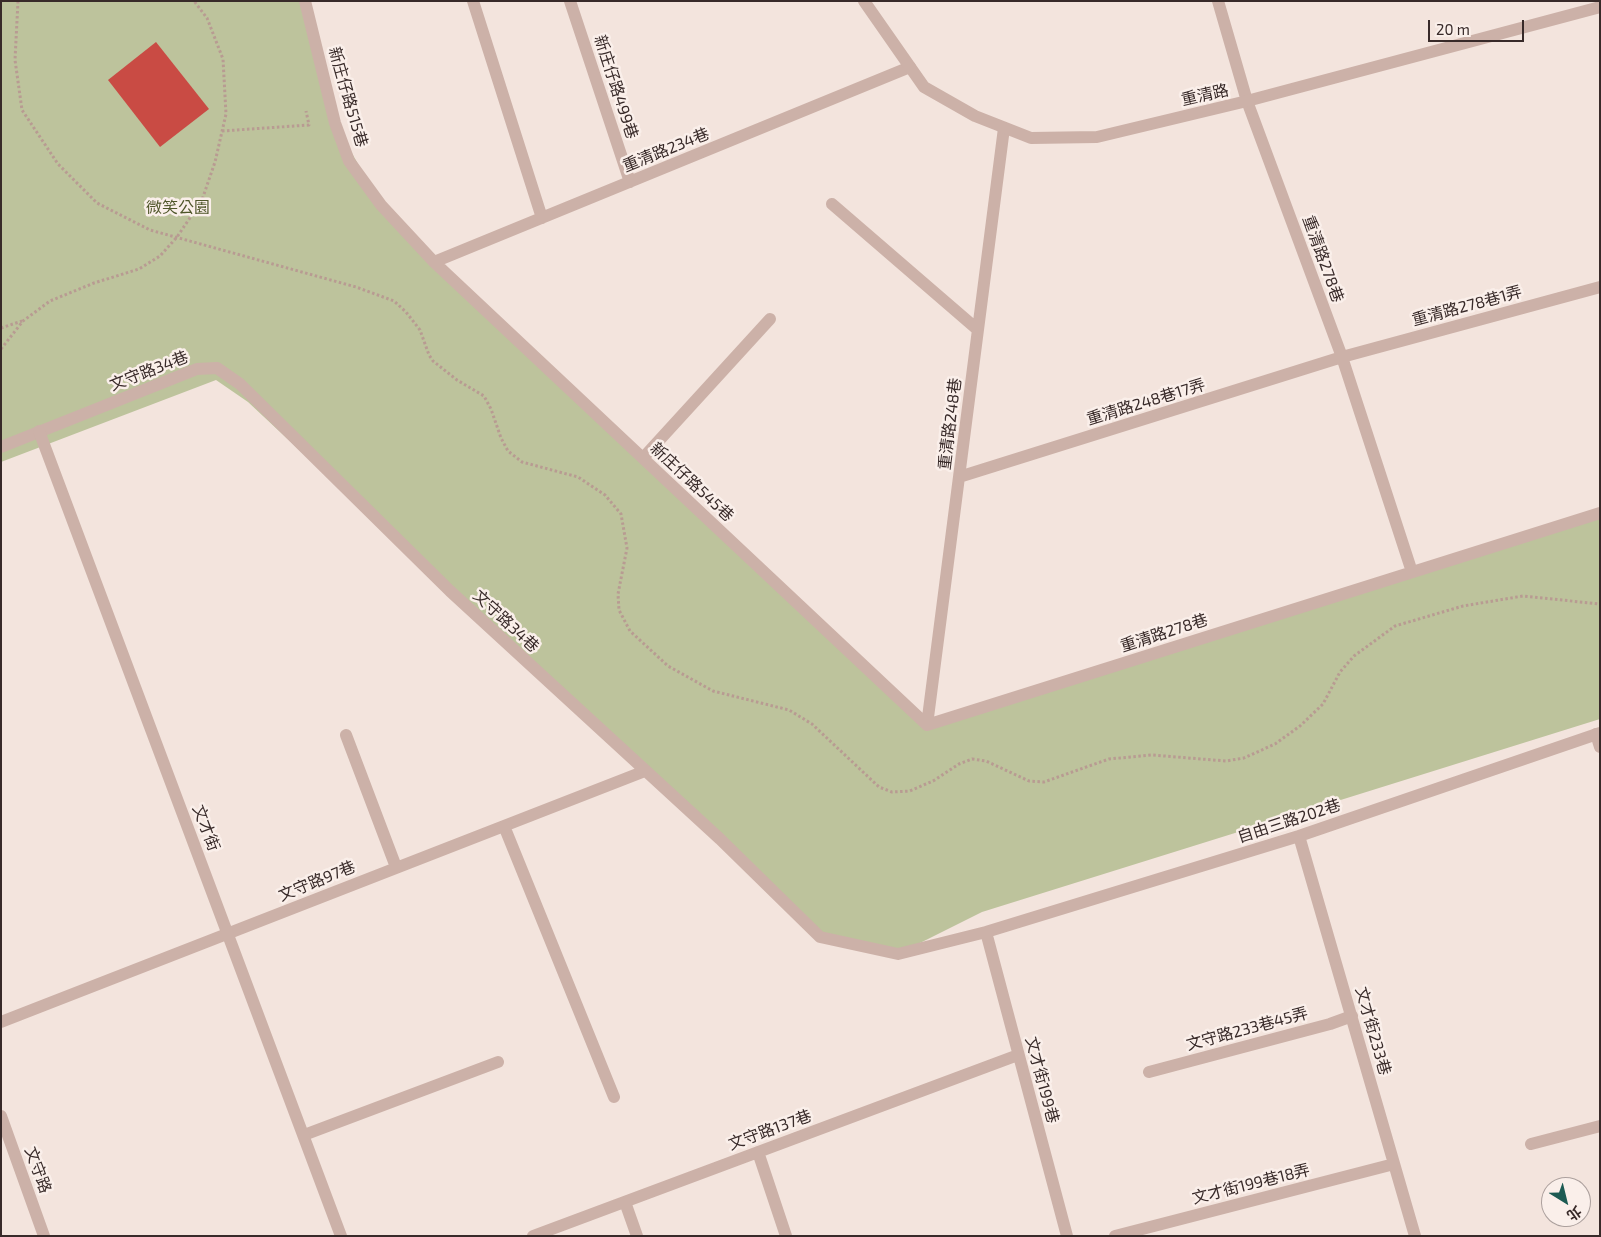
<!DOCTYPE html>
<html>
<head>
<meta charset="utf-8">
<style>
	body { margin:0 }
	#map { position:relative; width:1601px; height:1237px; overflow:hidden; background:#f3e4dd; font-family:"Exo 2","Noto Sans TC",sans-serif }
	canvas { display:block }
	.frame { position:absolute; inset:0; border:2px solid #382a29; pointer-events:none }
	.north { position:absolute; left:1541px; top:1177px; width:50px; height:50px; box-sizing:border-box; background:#faefea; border:1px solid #aca09d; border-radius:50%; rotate:144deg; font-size:14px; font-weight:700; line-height:20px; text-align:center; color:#382a29 }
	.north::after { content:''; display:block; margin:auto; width:18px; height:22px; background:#1d5b53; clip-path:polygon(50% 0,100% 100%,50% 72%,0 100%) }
	.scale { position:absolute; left:1428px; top:20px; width:96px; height:22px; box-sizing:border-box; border:2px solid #382a29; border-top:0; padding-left:6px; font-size:15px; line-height:18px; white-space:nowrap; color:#382a29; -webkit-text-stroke:4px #faefea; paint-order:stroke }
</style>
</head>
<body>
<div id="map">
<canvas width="1601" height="1237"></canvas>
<div class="frame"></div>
<div class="north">北</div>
<div class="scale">20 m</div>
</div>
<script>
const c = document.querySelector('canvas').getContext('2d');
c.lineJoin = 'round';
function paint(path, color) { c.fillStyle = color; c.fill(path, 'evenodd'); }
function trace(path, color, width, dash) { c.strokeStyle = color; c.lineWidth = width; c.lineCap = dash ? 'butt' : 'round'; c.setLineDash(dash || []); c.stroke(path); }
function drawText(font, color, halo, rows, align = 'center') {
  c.font = font + ' "Exo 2","Noto Sans TC",sans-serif'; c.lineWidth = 5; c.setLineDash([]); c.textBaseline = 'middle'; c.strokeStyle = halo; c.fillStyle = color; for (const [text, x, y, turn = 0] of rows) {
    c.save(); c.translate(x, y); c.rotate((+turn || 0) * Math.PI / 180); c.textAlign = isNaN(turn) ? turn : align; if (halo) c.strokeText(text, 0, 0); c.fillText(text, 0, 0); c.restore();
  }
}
paint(new Path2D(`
	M1,1H305L335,123L381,205L927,725L1600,516V719L982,912L898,954L820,937L248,402L216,380L1,462Z`), '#bdc39c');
paint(new Path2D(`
	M156,42L209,109L160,147L108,80Z`), '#c94b44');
trace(new Path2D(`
	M18,1L15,60L22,110L58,164L97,203L150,230L356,287L394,301L406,312L420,330L429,355L433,361L457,380L484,396L491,409L501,438L508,451L522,462L578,477L605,495L621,514L627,548L618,594L619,610L630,631L668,666L713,691L789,710L812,724L879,787L892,792L910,791L933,781L959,764L972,759L986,761L1029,781L1044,782L1109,759L1152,755L1226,761L1244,758L1275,744L1300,726L1323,704L1340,672L1354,656L1395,626L1463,606L1523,596L1600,604
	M222,131L309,125L306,111
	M1,328L22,321
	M1,349L23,321L50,301L94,283L139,269L160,256L177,237L202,200L215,162L226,114L223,59L207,18L194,1`), '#b89b92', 3, [2.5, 2.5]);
trace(new Path2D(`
	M305,1L335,123L349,161L381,205L434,262L927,725
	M473,1L542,218
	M570,1L630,182
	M1218,1L1247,101L1342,357L1412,572
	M832,204L978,330
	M434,262L910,67
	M1,447L197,369L217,368L240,384L450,591L720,839L820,937L898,954L986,932L1299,836L1600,733
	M643,458L770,319
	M959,477L1342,357L1600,287
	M927,725L1600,513
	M927,725L1004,128
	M346,735L396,867
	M504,826L614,1097
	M1299,836L1415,1236
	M986,932L1067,1236
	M1,1022L645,771
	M1149,1072L1330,1024L1352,1016
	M304,1135L498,1062
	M1531,1144L1600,1126
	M758,1152L786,1236
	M625,1202L637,1236
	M533,1236L1018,1055
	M1115,1236L1394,1164`), '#ccb1a8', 12);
trace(new Path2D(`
	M864,1L924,87L975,116L1031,138L1097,137L1247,101L1600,7
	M39,431L341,1236
	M1596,734L1600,747
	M1,1116L44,1236`), '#ccb1a8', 12);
drawText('16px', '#382a29', '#faefea', [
	["新庄仔路499巷",616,87,72],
	["重清路",1205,95,-13],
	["新庄仔路515巷",348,97,74],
	["重清路234巷",666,150,-22],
	["重清路278巷",1323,259,70],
	["重清路278巷1弄",1467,306,-15],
	["文守路34巷",149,371,-21],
	["重清路248巷17弄",1146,402,-17],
	["重清路248巷",950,424,-83],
	["新庄仔路545巷",692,482,43],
	["文守路34巷",506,621,43],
	["重清路278巷",1164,633,-18],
	["自由三路202巷",1289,821,-18],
	["文才街",206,828,69],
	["文守路97巷",317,881,-22],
	["文守路233巷45弄",1247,1029,-15],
	["文才街233巷",1373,1031,74],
	["文才街199巷",1042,1080,75],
	["文守路137巷",770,1130,-20],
	["文守路",38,1170,70],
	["文才街199巷18弄",1251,1184,-14]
]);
drawText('16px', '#50572b', '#faefea', [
	["微笑公園",178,208]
]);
</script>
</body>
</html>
